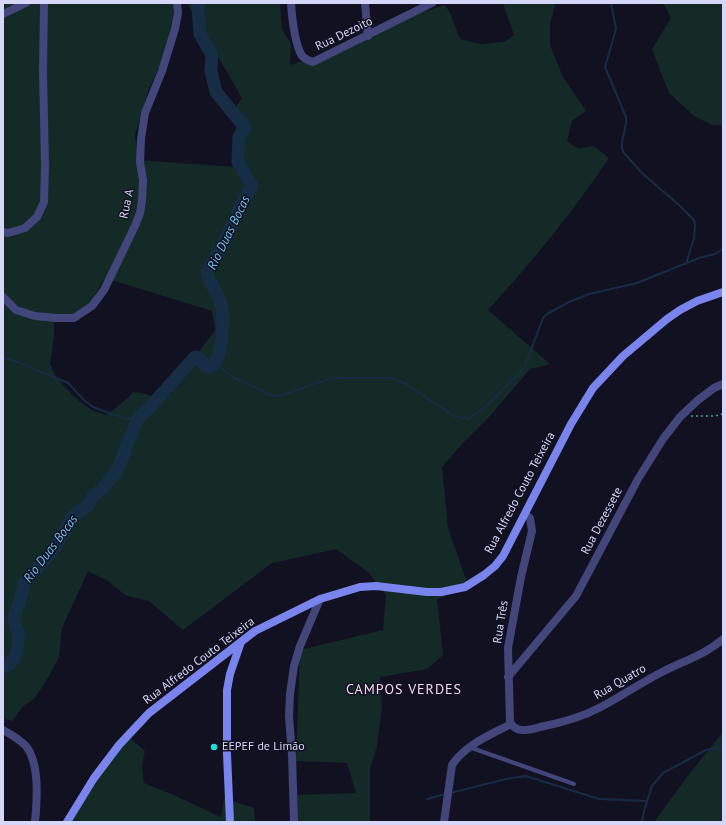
<!DOCTYPE html>
<html>
<head>
<meta charset="utf-8">
<style>
	body { margin:0 }
	#map { position:relative; width:726px; height:825px; overflow:hidden; background:#111121; font-family:"PT Sans",sans-serif }
	canvas { display:block }
	.frame { position:absolute; inset:0; border:4px solid #d6d6f9; pointer-events:none }
</style>
</head>
<body>
<div id="map">
<canvas width="726" height="825"></canvas>
<div class="frame"></div>
</div>
<script>
const c = document.querySelector('canvas').getContext('2d');
c.lineJoin = 'round';
function paint(path, color) { c.fillStyle = color; c.fill(path, 'evenodd'); }
function trace(path, color, width, dash) { c.strokeStyle = color; c.lineWidth = width; c.lineCap = dash ? 'butt' : 'round'; c.setLineDash(dash || []); c.stroke(path); }
function drawText(font, color, halo, rows, align = 'center') {
  c.font = font + ' "PT Sans",sans-serif'; c.lineWidth = 3; c.setLineDash([]); c.textBaseline = 'middle'; c.strokeStyle = halo; c.fillStyle = color; for (const [text, x, y, turn = 0] of rows) {
    c.save(); c.translate(x, y); c.rotate((+turn || 0) * Math.PI / 180); c.textAlign = isNaN(turn) ? turn : align; if (halo) c.strokeText(text, 0, 0); c.fillText(text, 0, 0); c.restore();
  }
}
paint(new Path2D(`
	M3,3H174L172,40L148,91L135,135L138,160L234,167L237,105L242,98L187,3H280L282,29L291,44L290,65L346,48L371,28L445,5L449,11L460,39L481,44L504,42L514,35L504,6V3H556L550,23V45L563,77L586,111L572,121L567,141L578,149L594,146L609,158C573,212 532,262 488,310L550,364L530,369L490,416L462,444L442,467L448,528L469,588L437,599L443,655L427,669L380,677L382,707L377,746L370,769V822H296L295,795L356,793L347,763L296,761L300,650L383,630L386,595L368,572L336,549L272,563L183,630L149,601L125,595L108,581L88,571L62,628L59,657L48,678L34,699L23,706L12,721L3,718ZM105,278L212,311L215,330L185,370L156,398L146,394L133,392L130,396L107,415L93,411L82,403L73,396L56,377L50,364L54,337V322C59,321 65,321 70,319C87,313 96,292 105,278Z
	M663,3H723V125H712L694,116L669,93L652,49L671,18Z
	M723,732V822H654L690,773Z
	M130,738L145,751L142,765L144,783L174,795L221,817L224,798L254,808L255,822H65L83,793Z`), '#142a27');
trace(new Path2D(`
	M611,3L616,29L605,67L626,117V123L622,143V149L624,153L642,173L679,205L694,220L695,225L694,238L686,264
	M3,358L12,360L68,383L85,401L93,407L120,417L134,420L137,419
	M215,364L233,377L273,396L282,395L326,380L339,378H391L404,383L454,416L469,419L484,408L521,372L525,366L543,318L547,314L569,302L589,294L637,283L699,258L715,254L723,249
	M450,793L506,779L526,776L599,799L647,801
	M427,799L445,794
	M642,822L644,811L652,786L663,773L706,750L723,747`), '#162d45', 2);
trace(new Path2D(`
	M3,667L10,664L16,655L19,635L15,624L14,617L20,600L24,583L50,554L59,541L72,517L88,505L93,496L103,488L117,471L138,418L150,407L195,357H197L207,367H210C224,362 224,316 221,303C218,292 208,283 207,272L225,240L241,205L252,186L238,162L239,137L245,128L244,126L216,92L211,71L212,55L200,34L198,7L199,3`), '#162d45', 13);
trace(new Path2D(`
	M691,416H715L723,414`), '#3ea593', 1.5, [2, 3]);
trace(new Path2D(`
	M469,747L574,784`), '#42467a', 4);
trace(new Path2D(`
	M291,3C292,17 295,44 302,56C305,59 309,61 313,62L432,3
	M365,3L368,36
	M3,14L26,3
	M3,232L8,233L25,228L37,217L44,202L45,166L43,71L44,3
	M3,297L16,310L35,316L56,318H74L92,306L104,290L135,226L140,213L142,201L143,180L140,162L141,139L145,113L162,71L175,29L178,13L177,3
	M525,514L530,518L532,531L521,577L508,648L510,722C516,734 529,730 540,727C561,723 582,717 601,707C622,696 642,682 664,671C684,661 706,654 723,639
	M508,677L576,596L638,479L663,439L680,417L698,400L714,388L723,384
	M3,730C12,735 19,739 26,746C40,764 37,801 35,822
	M294,822L292,755L289,716L290,694L294,666L300,646L320,599
	M444,822L452,765C465,745 490,735 511,724`), '#42467a', 8);
trace(new Path2D(`
	M67,822L94,778L119,745L149,713L255,631L320,599L360,587L376,586L427,592H441L465,587L484,575L495,566L503,556L571,424L593,388L623,356L667,319L680,310L697,301L723,292
	M230,822L227,754V690L230,674L241,642`), '#7984ed', 8);
for (const [x, y, r, color] of [
	[214,747,4,"#1ededa"]
]) { const dot = new Path2D(); dot.arc(x, y, r, 0, 2 * Math.PI); c.fillStyle = color; c.fill(dot); trace(dot, '#111121', 1.5); }
drawText('12px', '#d6d6f9', '#111121', [
	["Rua Dezoito",344,34,-26],
	["Rua A",127,204,-78],
	["Rua Alfredo Couto Teixeira",520,493,-62],
	["Rua Dezessete",602,521,-62],
	["Rua Três",501,622,-81],
	["Rua Alfredo Couto Teixeira",199,661,-37],
	["Rua Quatro",620,682,-30]
]);
drawText('12px', '#d6d6f9', '#111121', [
	["EEPEF de Limão",222,747]
], 'left');
drawText('italic 13px', '#71c2ec', '#111121', [
	["Rio Duas Bocas",229,233,-64],
	["Rio Duas Bocas",51,549,-53]
]);
c.letterSpacing = '1px';
drawText('14px', '#fad8f1', '#111121', [
	["CAMPOS VERDES",404,690]
]);
c.letterSpacing = '0px';
</script>
</body>
</html>
